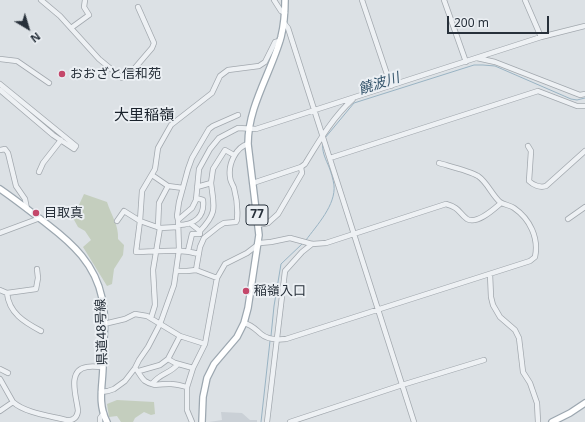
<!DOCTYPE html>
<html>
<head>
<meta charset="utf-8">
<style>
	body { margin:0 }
	#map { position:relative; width:585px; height:422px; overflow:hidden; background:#dce1e5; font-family:"Noto Sans",sans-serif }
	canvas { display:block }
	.north { position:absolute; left:8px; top:8px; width:40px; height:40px; -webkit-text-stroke:3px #ebeff3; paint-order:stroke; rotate:142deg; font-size:11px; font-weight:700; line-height:16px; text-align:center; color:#27303a }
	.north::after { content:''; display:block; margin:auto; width:14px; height:18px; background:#27303a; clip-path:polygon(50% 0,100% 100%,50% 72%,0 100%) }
	.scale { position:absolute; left:447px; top:16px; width:102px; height:18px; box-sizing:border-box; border:2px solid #27303a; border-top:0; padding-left:5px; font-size:12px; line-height:14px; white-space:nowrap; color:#27303a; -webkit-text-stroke:3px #ebeff3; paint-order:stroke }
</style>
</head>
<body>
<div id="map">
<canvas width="585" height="422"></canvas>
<div class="north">N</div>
<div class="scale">200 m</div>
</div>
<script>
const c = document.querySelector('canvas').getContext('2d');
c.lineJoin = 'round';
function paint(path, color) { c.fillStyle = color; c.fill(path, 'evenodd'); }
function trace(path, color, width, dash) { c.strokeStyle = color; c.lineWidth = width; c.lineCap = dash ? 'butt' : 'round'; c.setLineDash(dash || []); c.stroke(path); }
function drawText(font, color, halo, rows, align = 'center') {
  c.font = font + ' "Noto Sans","Noto Sans JP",sans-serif'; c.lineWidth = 4; c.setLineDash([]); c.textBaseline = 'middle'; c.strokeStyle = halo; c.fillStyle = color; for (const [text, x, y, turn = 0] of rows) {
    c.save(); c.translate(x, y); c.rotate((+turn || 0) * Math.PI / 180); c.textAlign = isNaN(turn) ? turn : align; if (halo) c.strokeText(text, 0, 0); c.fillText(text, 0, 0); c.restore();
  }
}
paint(new Path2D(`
	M221,412L242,413L250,420H257V422H209L222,420Z`), '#cad0d6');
paint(new Path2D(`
	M84,194L107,202C111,215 119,225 118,239L124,245L123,255L114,269L112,284L107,286L83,247L91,240L85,231L78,227L73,218Z
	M117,400L154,402L155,414L151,415L144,412L135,418L133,422H121L117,416L109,417L107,404Z`), '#c4cebe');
trace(new Path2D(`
	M325,138L354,103L474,65H483L495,66L571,99L577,100L585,98
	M306,240C317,225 336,205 334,185C333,179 331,172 329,167C326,160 321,150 323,143
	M271,336L274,306L281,264L302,244
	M261,422L270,341`), '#99b3c3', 1);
const minor = new Path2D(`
	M41,0L60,16L99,59L122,78H126L128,76L152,48L154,43L138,7
	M274,0L281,11L285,13
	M362,0L391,86
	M444,0L466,62
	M525,0L541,37
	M284,23L288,28L414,422
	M71,28L89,15L84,7L85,0
	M477,58L495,62L580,95L585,94
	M0,59L17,61L49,83
	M0,84L76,146L74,149L53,135L0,90
	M528,146L531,151L529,181C533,185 540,188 546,186L585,151
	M0,150L5,149L8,153L16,186L25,199L27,209
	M330,158L538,91L577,106H585
	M39,172L43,163L61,140
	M152,175L168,186L183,188
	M253,183L301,167L305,164C319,141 333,117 353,99
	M197,187L211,183L213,169L225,150L234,155
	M568,219L585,207
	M178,220L177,216L179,202L188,169L192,158L209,129L213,126L238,115
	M117,221L124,211L140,221L136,252C157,252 178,248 199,254
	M191,224L200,231V233
	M178,225C194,225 205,217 203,200L196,198
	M258,225L268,223L278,214L302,173L301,167
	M158,227L159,203L168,186
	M178,227L160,228L140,221L142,191L155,169L158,148L171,125L212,93L220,76L228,70L259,66L265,62L275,42L280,41
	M200,231C218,212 214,207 211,183
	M0,233L40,218
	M188,251L192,234H200
	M196,270L200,247L204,238L219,226L224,223L236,222L237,220C238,209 237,199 234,188C233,185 230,181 230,177C228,164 236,147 248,144
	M176,271H187L196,270L217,278
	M490,274L491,297L493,305L500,317L515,330L519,338L523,372L530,383L537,403L538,422
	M0,290L7,293C9,313 24,322 41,331
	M7,293L36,289L38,278L37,269
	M151,318L155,305L153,270L160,228
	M244,323C252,325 255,329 261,334C268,340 277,340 286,339L530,261L535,257C539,238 530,219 514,208C510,205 504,205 500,202C492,195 487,182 478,176C470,171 449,166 439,163
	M104,324L125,319L135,314L147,316L180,336L205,344
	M168,359L175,363L193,368
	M135,368C139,372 141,378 145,381C155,388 162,383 171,384C176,384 182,386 187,387
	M0,369L8,373
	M139,371L160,365L168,359L180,336
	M0,379L13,402L0,411
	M152,384C160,373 170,374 178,364
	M101,392L108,391L114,389L125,381L135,368L139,360L148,347L160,324L174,285L179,250L178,220L192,208L196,200L199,169L210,149L219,138L238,128L256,129L541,37L585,26
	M13,402C25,413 51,416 66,420C73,421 77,418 78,411C77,398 66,370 87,367C92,366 98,367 103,367
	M100,422V418L104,413
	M192,422L187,410V387L193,368L205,344L217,278L225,264L247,253L260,243L271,242L290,238L312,244L326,243L446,204C460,208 458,212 467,219C477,225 494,209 501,203
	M267,422L285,271L302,252L312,244
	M290,422L402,385L484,360`);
const major = new Path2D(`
	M0,189C16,200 31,212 47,224C73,244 95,264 102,298C107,320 103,343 103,365C103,385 97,403 107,422
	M202,422L203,397L207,378L214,364L237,337L244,323L248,308L259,235L248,144C248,106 271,73 281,37C284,25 285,13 285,0
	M552,422L570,413L585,403`);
trace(minor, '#a2a8ae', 6);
trace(major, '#9ca7b0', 8);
trace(minor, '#eef1f4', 4.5);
trace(major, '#fff', 5.5);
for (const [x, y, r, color] of [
	[62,74,4,"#c4476a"],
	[36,213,4,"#c4476a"],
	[246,291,4,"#c4476a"]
]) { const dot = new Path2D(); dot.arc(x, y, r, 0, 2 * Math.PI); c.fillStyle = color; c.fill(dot); trace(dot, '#ebeff3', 1.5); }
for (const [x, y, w] of [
	[257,215,22]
]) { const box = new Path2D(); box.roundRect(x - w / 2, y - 10, w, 20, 3); c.fillStyle = '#ebeff3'; c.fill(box); trace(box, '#27303a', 1); }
drawText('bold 12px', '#27303a', null, [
	["77",257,215]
]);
drawText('13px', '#27303a', '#ebeff3', [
	["おおざと信和苑",70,74],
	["目取真",44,213],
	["稲嶺入口",254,291]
], 'left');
drawText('13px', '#27303a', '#ebeff3', [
	["県道48号線",102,332,-92]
]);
drawText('italic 14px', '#34546b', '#ebeff3', [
	["饒波川",379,84,-18]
]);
drawText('15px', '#19212b', '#ebeff3', [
	["大里稲嶺",144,116]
]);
</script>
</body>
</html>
